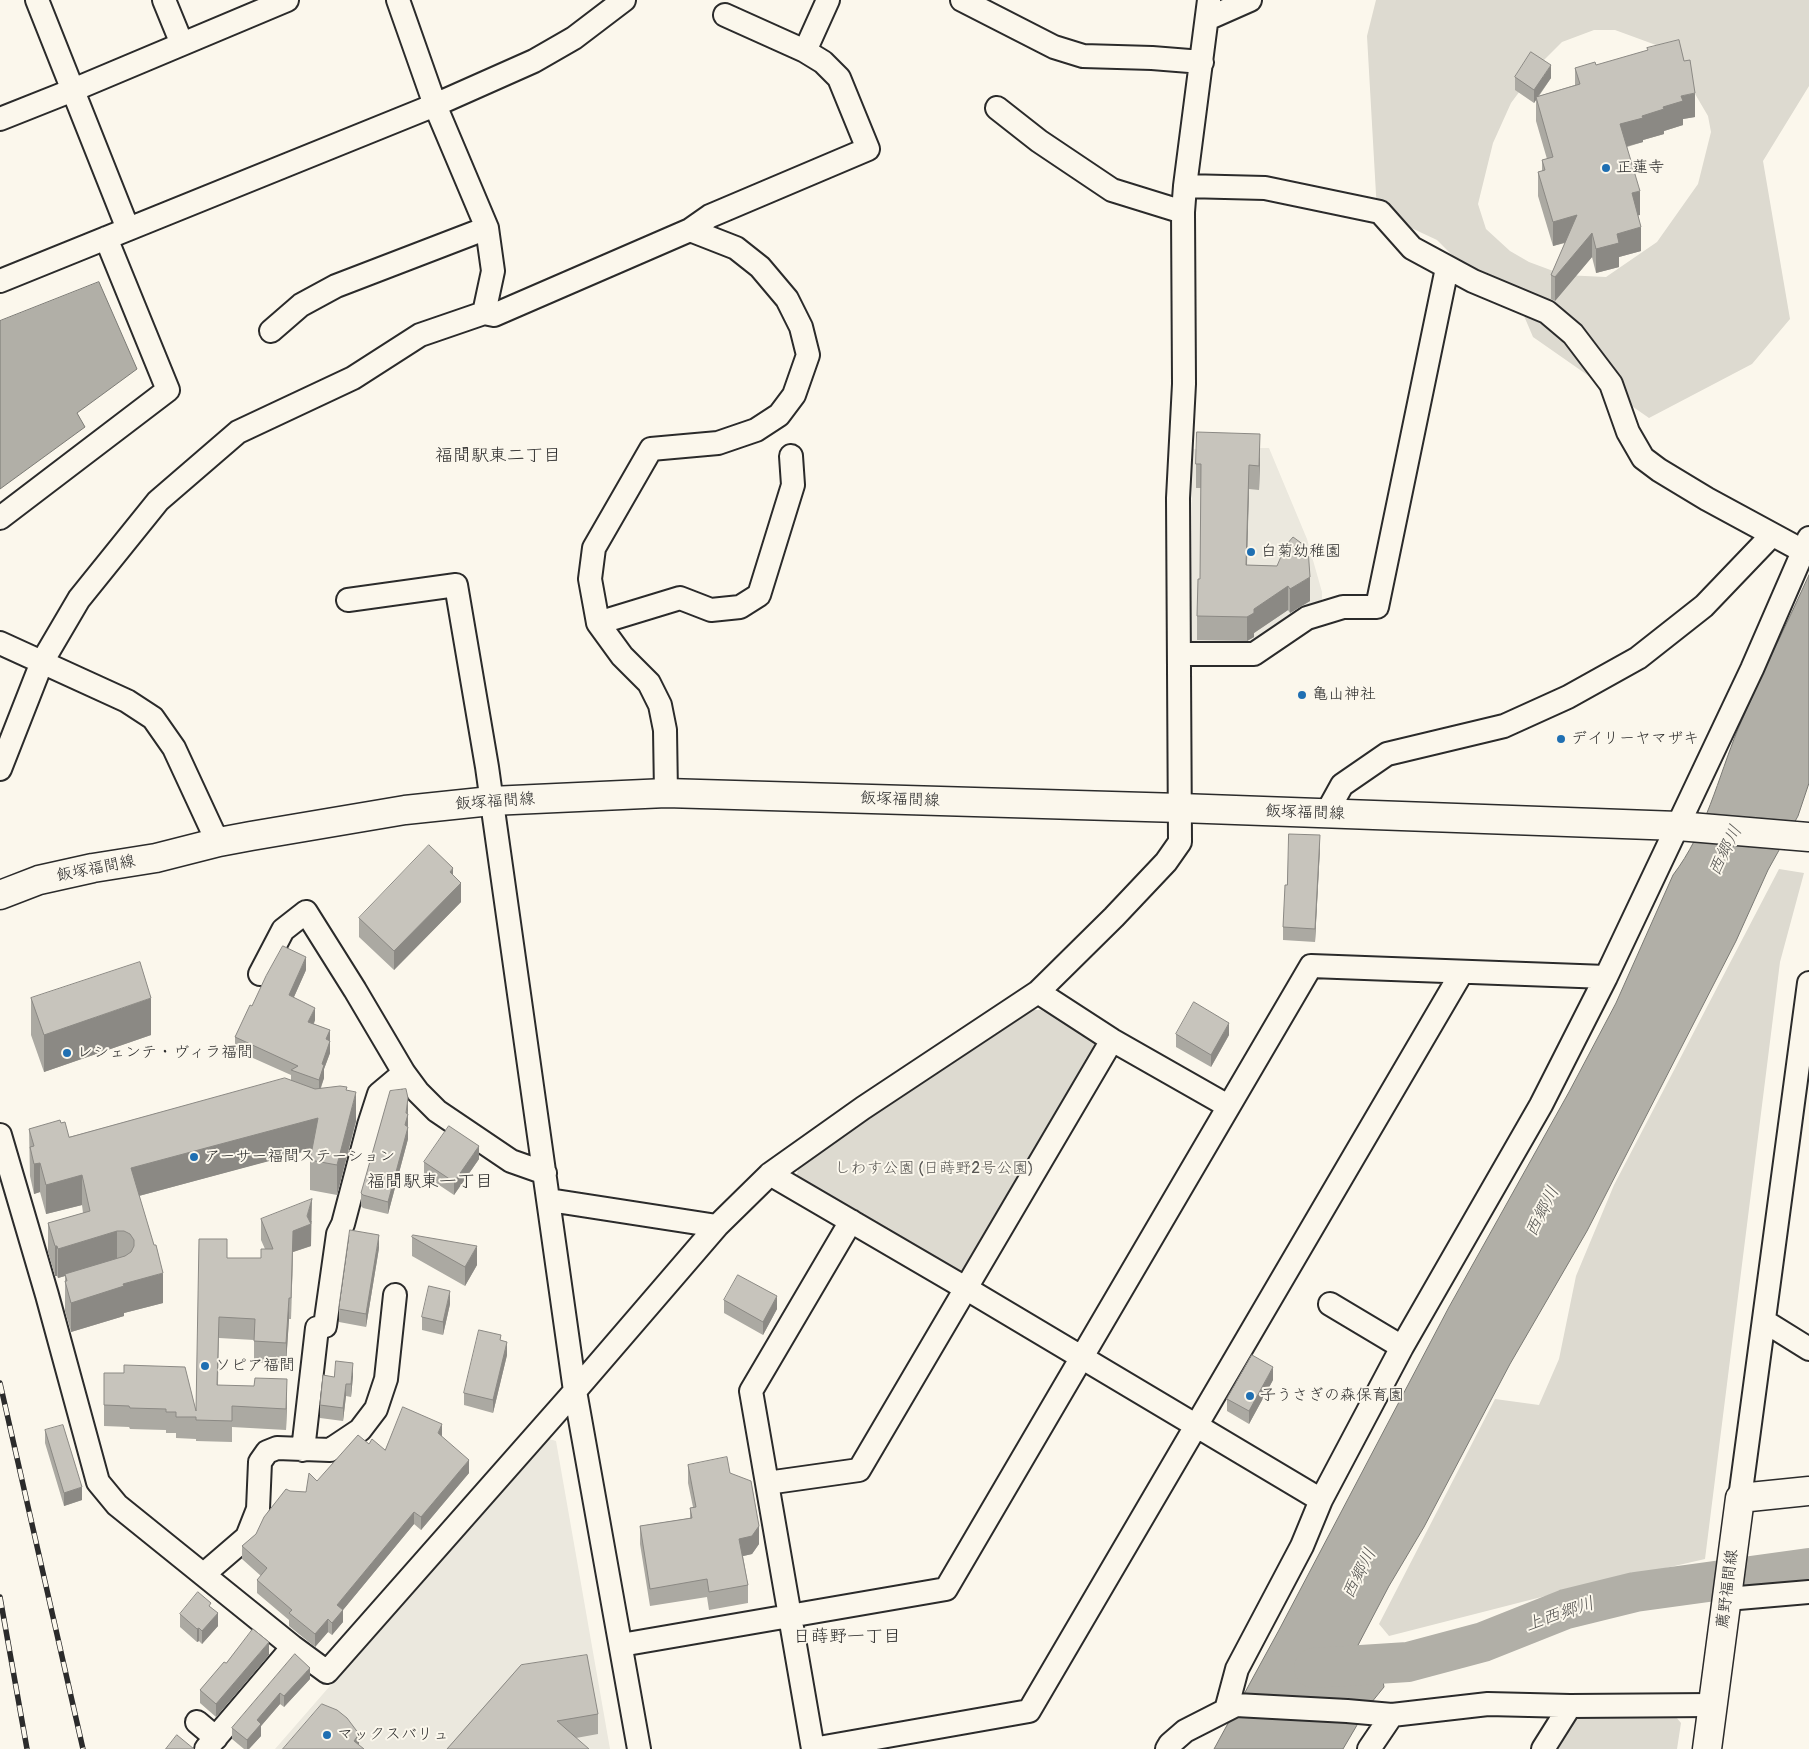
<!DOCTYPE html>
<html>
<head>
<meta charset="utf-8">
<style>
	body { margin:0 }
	canvas { display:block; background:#fbf7ec }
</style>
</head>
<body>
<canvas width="1809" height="1749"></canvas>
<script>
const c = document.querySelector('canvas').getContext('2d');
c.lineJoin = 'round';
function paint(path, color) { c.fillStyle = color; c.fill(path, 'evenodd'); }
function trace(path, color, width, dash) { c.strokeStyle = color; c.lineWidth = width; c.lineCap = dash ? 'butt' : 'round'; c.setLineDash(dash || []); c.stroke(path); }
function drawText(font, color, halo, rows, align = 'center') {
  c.font = font + ' Pangolin,"Klee One",sans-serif'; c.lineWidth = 4; c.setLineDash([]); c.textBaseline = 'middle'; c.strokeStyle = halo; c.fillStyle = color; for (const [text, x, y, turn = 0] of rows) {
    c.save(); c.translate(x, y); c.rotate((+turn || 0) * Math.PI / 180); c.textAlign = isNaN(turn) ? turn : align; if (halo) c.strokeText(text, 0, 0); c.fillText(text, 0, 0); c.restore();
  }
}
paint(new Path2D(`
	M1269,448L1307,539L1322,592V605L1250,648L1191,646L1192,449Z
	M546,1438L556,1441L610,1749H275Z`), '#ebe8de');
paint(new Path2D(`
	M1376,0H1809V86L1763,161L1790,319L1752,364L1649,418L1533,337L1510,283L1468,271L1437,240L1377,212L1367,36ZM1594,30H1615L1656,45L1681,70L1708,116L1711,132L1698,184L1657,242L1606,277L1564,275L1529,262L1510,251L1486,229L1478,204L1493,143L1511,103L1540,64L1562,42Z
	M1779,869L1804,873L1780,962L1705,1559L1557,1593L1389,1636L1379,1624L1495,1399L1539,1405L1559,1359L1576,1276L1614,1185Z
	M1031,1010H1041L1092,1037L1095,1047L968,1268L955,1272L796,1178L799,1166Z
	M1588,1715L1676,1717L1681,1723L1677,1749H1555L1575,1719Z`), '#dddad0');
const water = new Path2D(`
	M99,282L137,369L77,413L85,427L0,489V321Z
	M1809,575V783L1798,816L1768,870L1736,941L1587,1231L1510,1364L1424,1527L1389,1586L1356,1649L1383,1681L1384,1687L1367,1708L1343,1749H1214L1279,1630L1449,1307L1569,1092L1616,1003L1673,875C1706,832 1718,778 1738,729C1760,677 1786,626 1809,575Z`);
paint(water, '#b1afa7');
trace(water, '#7b7a75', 1);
trace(new Path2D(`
	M1314,1668L1408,1662L1483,1642L1566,1609L1635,1592L1809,1568`), '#b1afa7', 40);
const minor = new Path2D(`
	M37,0L128,229
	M164,0L182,44
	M398,0L435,105L487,228L493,271L484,313
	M962,0L1054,47L1083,56L1152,58L1202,62
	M1207,19L1250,0
	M805,51L828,0
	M997,108L1039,141L1112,190L1183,212
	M0,119L73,90L287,0
	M1185,186L1265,188L1380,212L1412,248L1473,281L1547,312L1573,334L1611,384L1628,432L1643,458L1659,470L1707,499L1803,551
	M0,281L435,105L534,61L574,38L624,0
	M271,331L301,305L336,286L487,228
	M0,518L168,390L106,238
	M348,600L456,585L487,767L575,1391L639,1749
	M598,623L680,598L711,610L740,607L759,595L793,485L791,456
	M0,643L127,701L153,718L174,748L212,830L219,842
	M1179,654H1254L1307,618L1343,607H1377L1447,268
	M0,769L42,662L79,599L158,501L238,432L353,378L420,335L484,313L494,315L690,230L710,216L868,149L839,78L823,62L805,51L725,15
	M666,793L665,730L660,705L649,683L622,656L598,623L590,579L594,548L651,449L718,443L756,430L779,415L794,395L808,355L801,327L787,299L760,267L736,248L690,230
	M1326,814L1342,785L1387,754L1504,726L1568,697L1638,658L1704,606L1772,535
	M260,974L283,930L306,912L355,990L404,1073L418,1092L437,1111L511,1161L545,1173
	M1038,992L1112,1040L1228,1106
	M0,1135L47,1295L98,1482L117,1505L293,1647L327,1672L575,1391L717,1226L770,1174L863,1108L1038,992L1114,917L1166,862L1180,842L1178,498L1184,384L1183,212L1185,186L1209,0
	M770,1174L967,1289L1321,1500
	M549,1200L717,1226
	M1330,1304L1402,1347
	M1764,1321L1809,1349
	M303,1450L317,1328L325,1326L338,1234L343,1224L369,1125L379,1094L404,1073
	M767,1483L859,1470L1112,1040
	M1740,1498L1809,983
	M204,1574L247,1537L258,1509L260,1462L267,1452L277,1448L330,1450L360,1430L376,1409L386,1379L395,1295
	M1727,1599L1809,1592
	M621,1645L946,1589L1311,966L1606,977
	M1226,1710L1237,1669L1302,1546L1321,1500L1402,1347L1541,1105L1606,977L1752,669L1809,538
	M197,1722L216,1738
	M206,1749L293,1647
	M813,1749L1029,1711L1462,972
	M813,1749L751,1391L851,1221
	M1167,1749L1170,1744L1185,1731L1236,1705L1347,1711L1392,1715L1488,1704L1570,1706L1713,1705
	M1369,1749L1392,1715
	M1543,1749L1570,1706`);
const major = new Path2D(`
	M0,895L39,880L93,868L156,858L219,842L251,836L405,810L491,801L666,793L1180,808L1678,826L1809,837
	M1707,1749L1740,1498L1809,1491`);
trace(minor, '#2b2b2b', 26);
trace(major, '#2b2b2b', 31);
trace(minor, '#fbf7ec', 22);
trace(major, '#fbf7ec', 28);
const rail = new Path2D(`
	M0,1383L83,1749
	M0,1597L27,1749`);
trace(rail, '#2b2b2b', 5.5);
trace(rail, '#fbf7ec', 4, [11]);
paint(new Path2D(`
	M1596,65L1695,117L1683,119V125L1664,131V134L1643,140V142L1627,147L1640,215H1638L1641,251L1619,257V267L1596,273L1592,257L1555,301L1551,299V275L1565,243L1553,246L1538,196V172L1542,171V160L1547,159L1536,121V100L1534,103L1515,90V77L1551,78L1539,96L1575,85V68Z
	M1260,458L1259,490L1249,489L1247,565L1277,566L1310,601L1290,613L1288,610L1254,633V637L1247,641L1197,640V616L1200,579L1201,488H1196V464Z
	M1320,848L1315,942L1283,940V927L1287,885Z
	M453,875L461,902L394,970L359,937V918Z
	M306,970L294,997L315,1020L314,1024L330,1030V1053L324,1069V1078L321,1088L347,1090L356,1121L337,1195L310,1190V1160L312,1149L139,1196L163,1303L124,1313V1316L71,1332L65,1311V1276L58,1278L57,1276H55L48,1252V1223L83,1213L82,1205L46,1214L40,1192L34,1194L30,1176L29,1129L61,1123L69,1137L291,1080V1075L235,1050V1037L252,1006Z
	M31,998L151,1035L44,1072L31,1035Z
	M1176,1034L1229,1035L1211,1067L1176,1047Z
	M408,1111V1139L388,1214L363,1208L361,1206V1193Z
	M479,1159L454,1195L424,1175V1162Z
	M261,1219L312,1221L311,1224V1246L293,1252L291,1319H289L286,1364L254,1362V1340L219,1338L218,1385L287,1400L286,1430L232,1427V1442L196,1441V1439L176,1438V1433H166V1430L130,1429L129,1427L104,1426V1373L196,1411L227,1258H261L265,1249L261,1240Z
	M412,1237L477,1265L465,1286L412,1256Z
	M379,1248L366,1327L339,1322V1309Z
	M724,1300L777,1309L763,1335L724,1313Z
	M450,1304L443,1335L422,1330V1317Z
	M501,1340L507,1355L493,1413L464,1405V1393Z
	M353,1376L351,1397L346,1396L343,1421L320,1418V1405L334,1377Z
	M1273,1380L1249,1424L1227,1411V1399Z
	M45,1430L82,1500L64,1506L45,1443Z
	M442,1437L469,1473L421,1530L414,1524L343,1610V1622L332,1635L328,1632L315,1647L289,1626V1620L257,1593V1580L261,1576L242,1559V1546L256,1534L290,1491L306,1492L317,1481L369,1444L385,1450Z
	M688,1465L730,1473L759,1544L752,1554L743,1556L748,1585V1603L709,1610L707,1597L650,1606L640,1544V1526L690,1518V1508L693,1507L688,1483Z
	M211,1607L218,1626L202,1644L199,1641L197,1642L180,1627V1614Z
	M295,1654L310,1679L284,1707L280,1704L261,1726V1736L249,1749H244L232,1739V1728Z
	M269,1655L216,1717L200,1703V1690L226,1663Z
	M521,1665L598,1714V1734L576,1738L447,1749Z`), '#aba9a2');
paint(new Path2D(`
	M1551,65V78L1536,99V97V100L1534,103V90Z
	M1695,93V117L1683,119V125L1664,131V134L1643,140V142L1620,148V124L1663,107L1681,96Z
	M1640,191V215L1632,217V193Z
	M1577,215V239L1553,246V222Z
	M1641,227V251L1619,257V267L1596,273V249L1617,234Z
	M1592,233V257L1555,301V277Z
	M1260,434V458L1259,490V466Z
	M1249,465V489L1246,588V565Z
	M1310,577V601L1290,613V589Z
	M1288,586V610L1254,633V637L1247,641V617L1254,609Z
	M1320,835V848L1315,942V929Z
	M453,868V887L450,872Z
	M461,883V902L394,970V951Z
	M306,957V970L289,1008V995Z
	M151,998V1035L44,1072V1035Z
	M315,1008V1020L308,1035V1022Z
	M1229,1023V1035L1211,1067V1055Z
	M330,1030V1053L324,1069V1078L319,1092V1080L322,1064L326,1039Z
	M356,1092V1121L337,1195V1165Z
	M408,1098V1111L407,1118L408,1114V1126L405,1138L406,1113Z
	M318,1118V1148L131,1198V1168Z
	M408,1127V1139L388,1214V1202Z
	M479,1146V1159L454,1195V1182Z
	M40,1163V1192L34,1194V1164Z
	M82,1175V1205L46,1214V1185Z
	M312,1199L311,1246L293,1252L291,1319L293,1231L307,1216Z
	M117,1231V1260L65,1274V1276L58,1278V1249Z
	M379,1235V1248L366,1327V1314Z
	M55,1246H57V1276H55Z
	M477,1246V1265L465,1286V1267Z
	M163,1273V1303L124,1313V1316L71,1332V1303L123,1284Z
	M450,1291V1304L443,1335V1322Z
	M777,1296V1309L763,1335V1322Z
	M289,1298V1319L286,1364V1343Z
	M507,1342V1355L493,1413V1400Z
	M353,1363V1376L351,1397V1384Z
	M1273,1367V1380L1249,1424V1411Z
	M287,1379V1400L286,1430V1409Z
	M346,1384V1396L343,1421V1408Z
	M442,1424V1437L438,1433Z
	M469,1460V1473L421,1530V1517Z
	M82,1487V1500L64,1506V1493Z
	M414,1512V1524L343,1610V1622L332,1635V1623L337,1605Z
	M759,1526V1544L752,1554L739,1557V1539Z
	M218,1613V1626L202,1644V1631Z
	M328,1619V1632L315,1647V1634Z
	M199,1628V1641L197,1642V1629Z
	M269,1642V1655L216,1717V1704Z
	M310,1668V1679L284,1707V1696Z
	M280,1693V1704L261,1726V1736L249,1749H247V1740L257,1720Z
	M359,1734V1749L354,1741Z`), '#8b8984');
const building = new Path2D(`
	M1679,40L1684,61L1690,60L1695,93L1681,96L1683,101L1663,107L1664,109L1642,116L1643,118L1620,124L1640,191L1632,193L1641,227L1617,234L1619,243L1596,249L1592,233L1555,277L1551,275L1577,215L1553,222L1538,172L1545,170L1542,160L1553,157L1536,97L1580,84L1575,68L1595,62L1596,65L1648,50L1647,48Z
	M1531,52L1551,65L1534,90L1515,77Z
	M1197,432L1260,434L1259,466L1249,465L1246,565L1277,566L1286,545L1293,537L1308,548L1310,577L1290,589L1288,586L1254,609V613L1247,617L1197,616L1198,579H1200L1201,464H1196Z
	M1289,834L1320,835L1315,929L1283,927L1285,885H1287Z
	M429,845L453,868L450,872L461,883L394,951L359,918Z
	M283,946L306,957L289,995L315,1008L308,1022L330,1030L326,1039L330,1041L322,1064L324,1065L319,1080L291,1070L298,1066L235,1037L250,1005L252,1006L266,976Z
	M140,962L151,998L44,1035L31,998Z
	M1194,1002L1229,1023L1211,1055L1176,1034Z
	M285,1078L315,1089L340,1086L347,1087L346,1090L356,1092L337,1165L310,1160L318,1118L131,1168L154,1245H156L163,1273L123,1284L124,1286L71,1303L65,1281H67L65,1274L125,1256L131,1252L134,1246V1240L130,1234L124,1231H117L58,1249L57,1246H55L48,1223L90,1211L82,1175L46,1185L40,1163L34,1164L30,1147L34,1146L29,1129L60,1120L61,1123L65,1122L69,1137Z
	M406,1089L408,1098L406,1113L408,1114L405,1125L408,1127L388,1202L363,1195L361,1193L390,1091Z
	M449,1126L479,1146L454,1182L424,1162Z
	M312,1199L307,1216L311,1224L293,1231L291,1298H289L286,1343L254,1341L255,1319L219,1317L217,1385L254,1386L255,1378L287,1379L286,1409L232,1406V1421L196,1420V1417H176V1412H166V1409L130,1408L129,1406L104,1405V1373H124V1365L185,1367L196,1411L199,1239H227V1258H261V1249H273L261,1219Z
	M350,1230L379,1235L366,1314L339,1309Z
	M413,1235L477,1246L465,1267L412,1237Z
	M738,1275L777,1296L763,1322L724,1300Z
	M429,1286L450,1291L443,1322L422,1317Z
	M479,1330L501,1335L500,1340L507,1342L493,1400L464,1393Z
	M1252,1355L1273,1367L1249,1411L1227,1399Z
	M336,1361L353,1363L351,1384H346L343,1408L320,1405L323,1375L334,1377Z
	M403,1407L442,1424L438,1433L469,1460L421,1517L414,1512L337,1605L343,1610L332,1623L328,1619L315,1634L289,1613L292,1610L257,1580L267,1568L242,1546L256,1534L264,1517L286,1489L290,1491L306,1492L309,1473L317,1481L358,1435L369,1444L372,1439L385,1450Z
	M63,1425L82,1487L64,1493L45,1430Z
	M727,1457L730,1473L751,1481L759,1526L752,1536L739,1539L748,1585L709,1592L707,1579L650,1589L640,1526L692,1518L690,1508L696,1507L688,1465Z
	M198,1592L211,1603L209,1606L218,1613L202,1631L199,1628L197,1629L180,1614Z
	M253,1629L269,1642L216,1704L200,1690L224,1662L226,1663Z
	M295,1654L310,1668L284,1696L280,1693L257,1720L261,1724L247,1740L232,1728Z
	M587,1655L598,1714L557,1721L589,1749H447L521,1665Z
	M322,1704L337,1710L347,1718L359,1734L354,1741L364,1749H283Z
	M177,1735L194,1749H166Z`);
paint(building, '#c7c4bc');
trace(building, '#8b8984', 1);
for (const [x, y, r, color] of [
	[1606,168,5,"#1f6fb2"],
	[1251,552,5,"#1f6fb2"],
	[1302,695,5,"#1f6fb2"],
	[1561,739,5,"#1f6fb2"],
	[67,1053,5,"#1f6fb2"],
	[194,1157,5,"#1f6fb2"],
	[205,1366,5,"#1f6fb2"],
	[1250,1396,5,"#1f6fb2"],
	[327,1735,5,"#1f6fb2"]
]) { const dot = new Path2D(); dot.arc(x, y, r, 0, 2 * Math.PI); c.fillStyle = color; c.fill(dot); trace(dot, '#fbf7ec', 2); }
drawText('16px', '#2b2b2b', '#fbf7ec', [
	["正蓮寺",1616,168],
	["白菊幼稚園",1261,552],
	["亀山神社",1312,695],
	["デイリーヤマザキ",1571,739],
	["レシェンテ・ヴィラ福間",77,1053],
	["アーサー福間ステーション",204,1157],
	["ソピア福間",215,1366],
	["子うさぎの森保育園",1260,1396],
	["マックスバリュ",337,1735]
], 'left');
drawText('16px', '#2b2b2b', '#fbf7ec', [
	["飯塚福間線",900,800,2],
	["飯塚福間線",495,802,-4],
	["飯塚福間線",1305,813,2],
	["飯塚福間線",96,869,-11],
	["薦野福間線",1728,1589,-83]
]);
drawText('16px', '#585754', '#fbf7ec', [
	["しわす公園 (日蒔野2号公園)",934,1169]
]);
drawText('18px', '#2b2b2b', '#fbf7ec', [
	["福間駅東二丁目",498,456],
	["福間駅東一丁目",430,1182],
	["日蒔野一丁目",847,1637]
]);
drawText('italic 18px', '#5a5956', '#fbf7ec', [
	["西郷川",1726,851,-64],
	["西郷川",1543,1212,-63],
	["西郷川",1360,1574,-63],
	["上西郷川",1560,1615,-19]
]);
</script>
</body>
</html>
